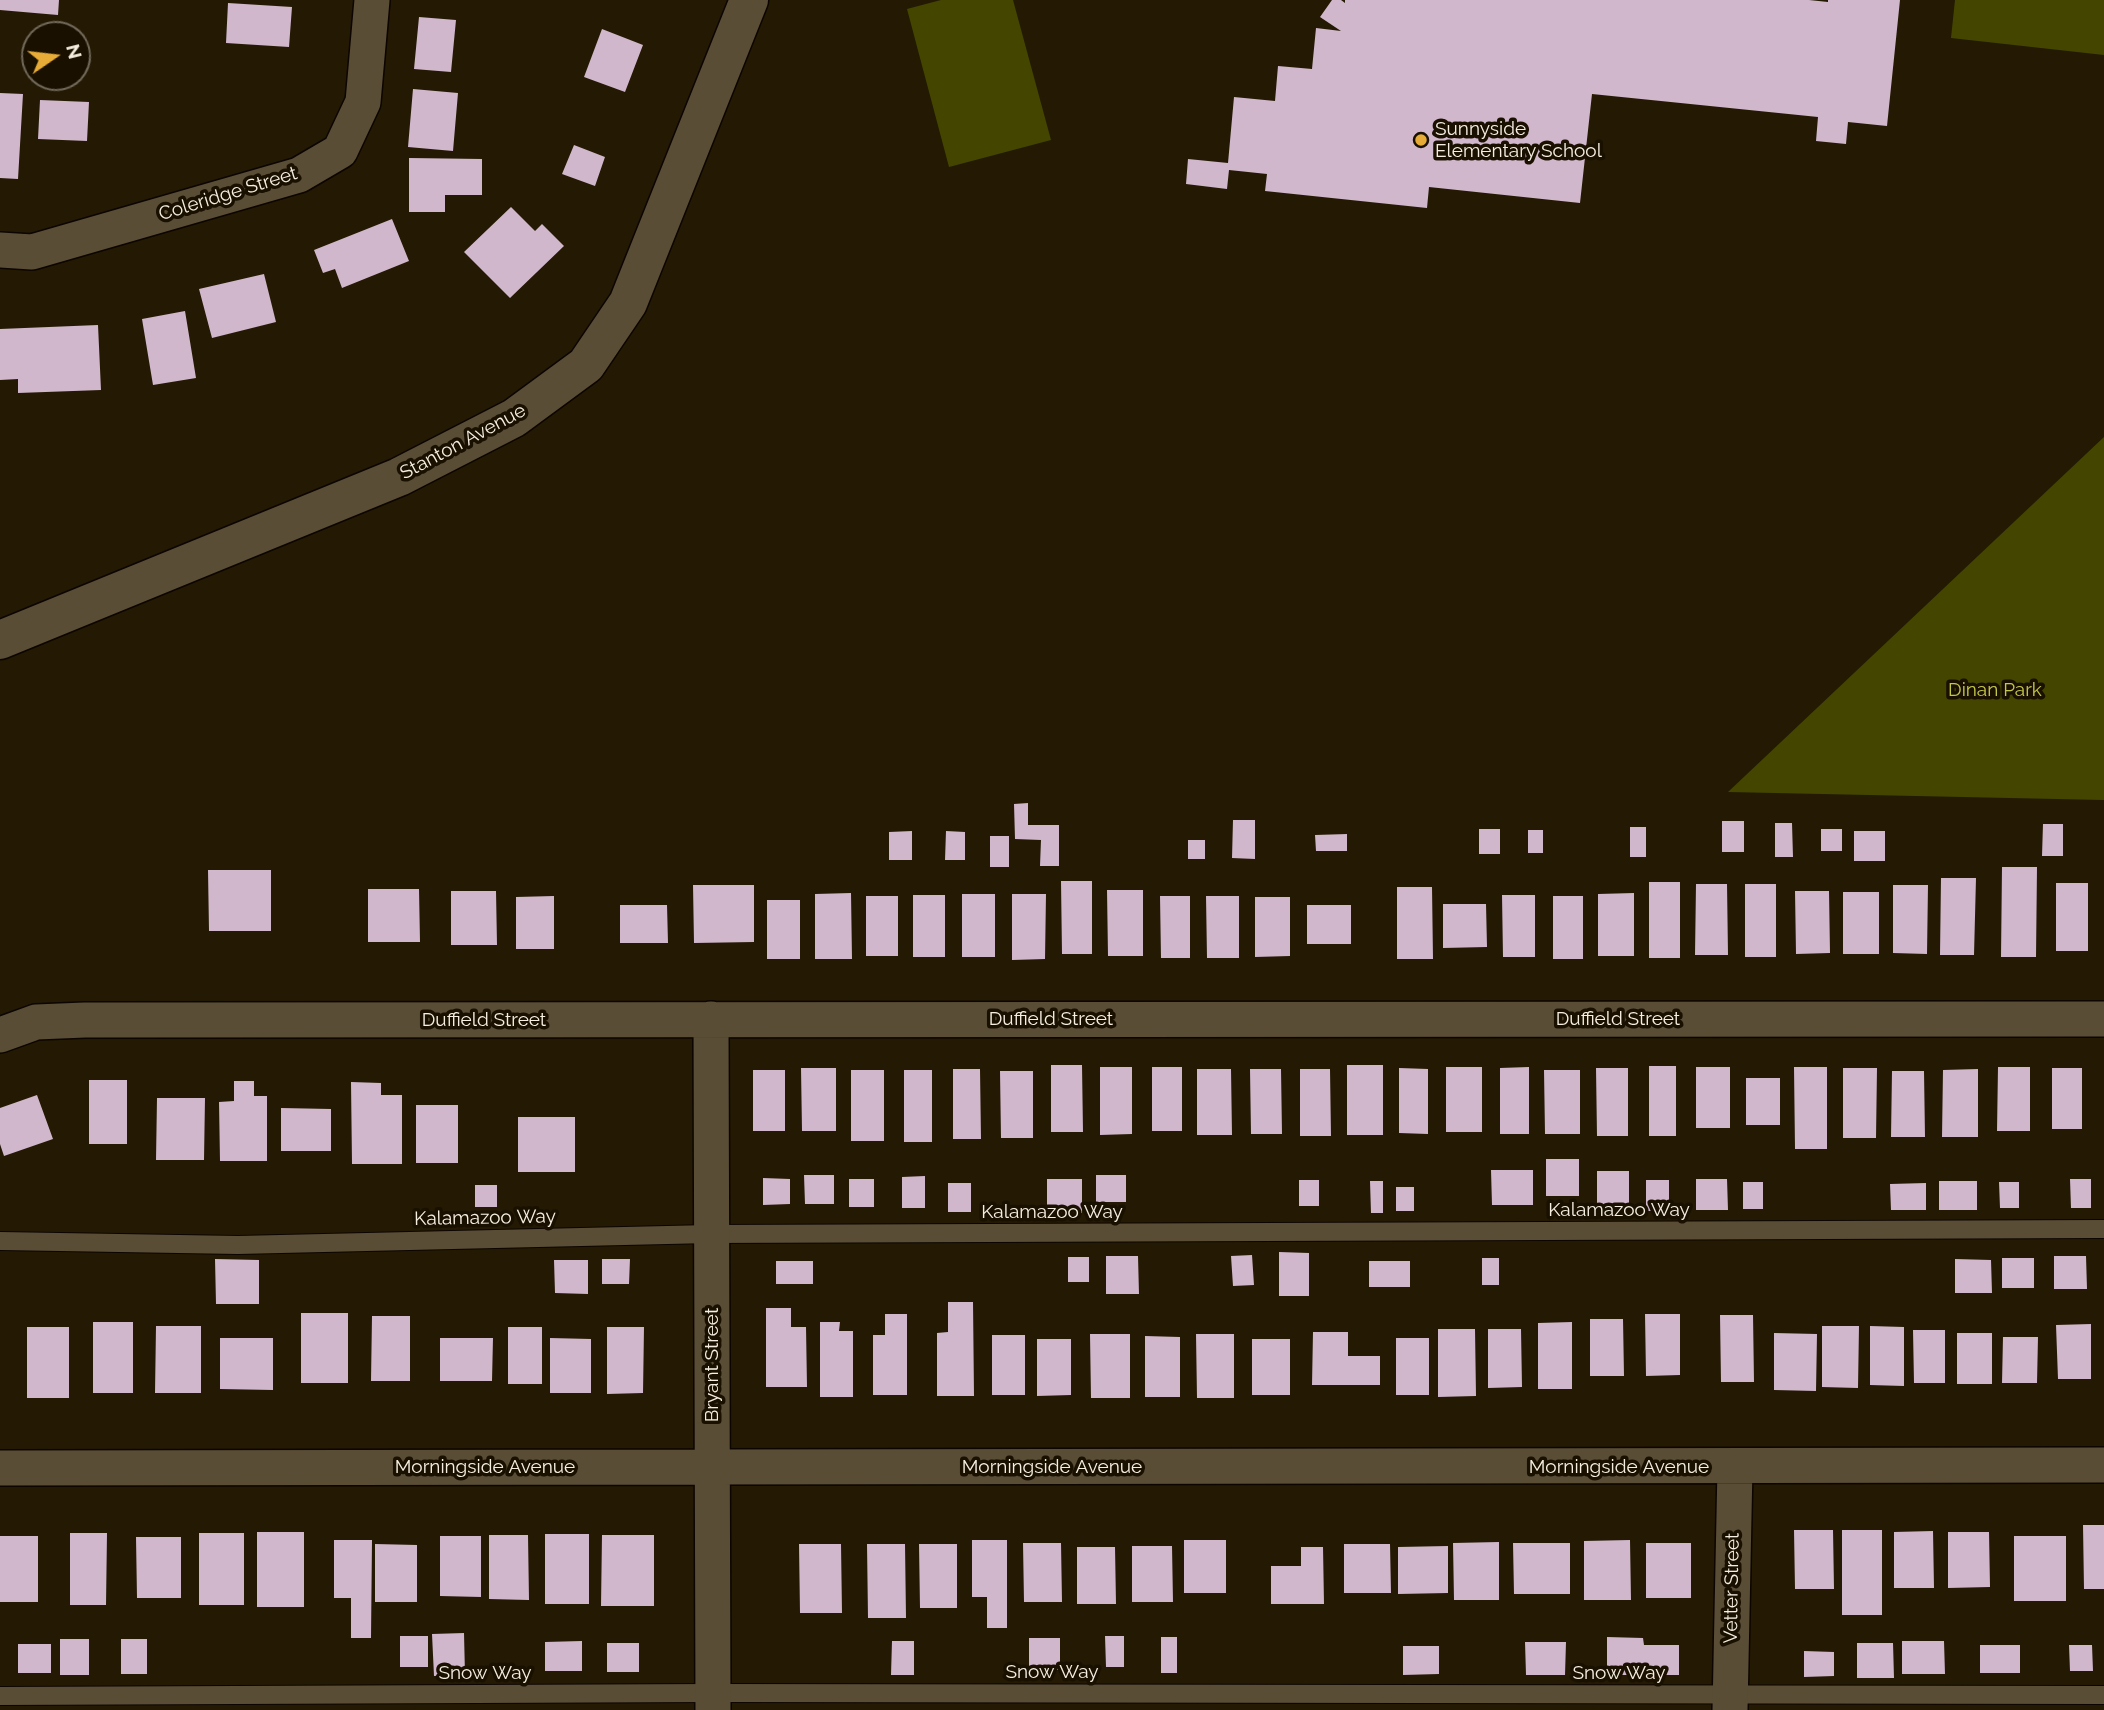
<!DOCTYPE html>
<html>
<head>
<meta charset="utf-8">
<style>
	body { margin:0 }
	#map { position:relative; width:2104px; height:1710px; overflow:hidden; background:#241a04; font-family:Raleway,sans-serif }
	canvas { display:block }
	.north { position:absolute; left:21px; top:21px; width:70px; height:70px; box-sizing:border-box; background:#1a1000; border:2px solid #72695a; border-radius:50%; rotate:76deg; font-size:19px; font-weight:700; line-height:28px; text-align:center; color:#f6efe1 }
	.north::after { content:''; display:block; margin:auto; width:24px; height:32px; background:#e7ac37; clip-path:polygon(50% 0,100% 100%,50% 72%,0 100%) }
</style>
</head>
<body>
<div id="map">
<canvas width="2104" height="1710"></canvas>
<div class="north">N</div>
</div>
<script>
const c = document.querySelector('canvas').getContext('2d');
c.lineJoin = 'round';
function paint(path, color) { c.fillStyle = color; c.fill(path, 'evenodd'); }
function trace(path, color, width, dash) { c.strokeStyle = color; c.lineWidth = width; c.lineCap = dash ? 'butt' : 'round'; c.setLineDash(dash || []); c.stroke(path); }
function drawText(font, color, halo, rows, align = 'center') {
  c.font = font + ' Raleway,sans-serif'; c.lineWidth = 7; c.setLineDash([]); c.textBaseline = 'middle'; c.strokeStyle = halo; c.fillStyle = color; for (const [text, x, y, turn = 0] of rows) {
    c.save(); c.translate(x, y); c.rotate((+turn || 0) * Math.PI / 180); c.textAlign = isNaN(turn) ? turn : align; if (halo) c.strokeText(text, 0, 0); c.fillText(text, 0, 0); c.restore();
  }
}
paint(new Path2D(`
	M941,0H1013L1051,140L949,167L907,9Z
	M1955,0H2104V55L1951,38Z
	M2104,437V800L1728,792Z`), '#444600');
paint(new Path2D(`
	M0,0H59L58,15L0,10Z
	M1332,0H1341L1345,3V0H1809L1828,2V0H1900L1887,126L1848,122L1846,144L1816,141L1818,117L1592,94L1580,203L1429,187L1427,208L1265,191L1267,174L1229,170L1227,189L1186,184L1188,159L1228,163L1234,97L1275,101L1278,66L1312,69L1316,28L1341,31L1320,17Z
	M228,3L292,7L289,47L226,43Z
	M419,17L456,20L451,72L414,69Z
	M602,29L643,45L625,92L584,77Z
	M413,89L458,93L453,151L408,147Z
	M0,93L23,94L18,179L0,178Z
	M40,100L89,102L87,141L38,139Z
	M574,145L605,157L595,186L562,174Z
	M409,158L482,159V195H445V212H409Z
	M511,207L535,231L542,224L564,246L510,298L464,252Z
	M392,219L409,261L342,288L335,269L323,273L314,250Z
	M264,274L276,322L212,338L199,289Z
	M185,311L196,378L153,385L142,319Z
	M98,325L101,390L18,393V379L0,380V329Z
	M1028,803V825H1059V866H1040L1041,840L1015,839L1014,804Z
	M1233,820H1255V859L1232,858Z
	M1722,821H1744V852H1722Z
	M1775,823H1792L1793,857H1775Z
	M2043,824H2063V856H2042Z
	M1630,827H1646V857H1630Z
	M1479,829H1500V854H1479Z
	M1821,829H1842V851H1821Z
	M1528,830H1543V853H1528Z
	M912,831V860H889V832Z
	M946,831L965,832V860H945Z
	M1854,831H1885V861H1854Z
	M1347,834V851H1316L1315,835Z
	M990,836H1009V867H990Z
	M1188,840H1205V859H1188Z
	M2002,867H2037L2036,957H2001Z
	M208,870H271V931H209Z
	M1941,878H1976L1974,955H1940Z
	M1061,881H1092V954H1062Z
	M1649,882H1680V958H1649Z
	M2056,883H2088V951H2056Z
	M1696,884H1727L1728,955H1695Z
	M1745,884H1776V957H1745Z
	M693,885H754V942L694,943Z
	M1893,885H1928L1927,954L1893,953Z
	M1397,887H1432L1433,959H1397Z
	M368,889H419L420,942H368Z
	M1107,890H1143V956H1108Z
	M451,891H496L497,945H451Z
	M1795,891H1829L1830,953L1796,954Z
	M1843,892H1879V954H1843Z
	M851,893L852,959H815V894Z
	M1634,893V956H1598V894Z
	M962,894H995V957H962Z
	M1012,894H1046L1045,959L1012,960Z
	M913,895H945V957H913Z
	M1502,895H1535V957H1503Z
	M554,896V949H516V897Z
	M866,896H898V956H866Z
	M1160,896H1190V958H1161Z
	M1206,896H1239V958H1207Z
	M1553,896H1583V959H1553Z
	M1255,897H1290V956L1255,957Z
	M767,900H800V959H767Z
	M1443,904H1486L1487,947L1443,948Z
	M620,905H667L668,943H620Z
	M1307,905H1351V944H1307Z
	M1051,1065H1082L1083,1132H1051Z
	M1347,1065H1383V1135H1347Z
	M1649,1066H1676V1136H1649Z
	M1100,1067H1132V1134L1100,1135Z
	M1152,1067H1182V1131H1152Z
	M1446,1067H1482V1132H1446Z
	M1529,1067V1134H1500V1068Z
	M1696,1067H1730V1128H1696Z
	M1794,1067H1827V1149H1795Z
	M1998,1067H2030V1131H1997Z
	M801,1068H836V1131H802Z
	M1399,1068L1428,1069V1134L1399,1133Z
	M1596,1068H1628V1136H1597Z
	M1843,1068H1877L1876,1138H1843Z
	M2052,1068H2082V1129H2052Z
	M953,1069H980L981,1139H953Z
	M1197,1069H1231L1232,1135H1197Z
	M1250,1069H1281L1282,1134H1251Z
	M1300,1069H1330L1331,1136H1300Z
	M1978,1069V1137H1942L1943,1070Z
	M753,1070H785V1131H753Z
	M851,1070H884V1141H851Z
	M904,1070H932V1142H904Z
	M1544,1070H1580V1134H1545Z
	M1000,1071H1033V1138H1001Z
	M1892,1071H1924L1925,1137H1891Z
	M1746,1078H1780V1125H1746Z
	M89,1080H127V1144H89Z
	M234,1081H254V1096H267V1161H220L219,1102L234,1101Z
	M351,1082L381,1083V1095H402V1164H352Z
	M37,1095L53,1139L4,1156L0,1144V1108Z
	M157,1098H205L204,1160H156Z
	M416,1105H458V1163H416Z
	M281,1108L331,1109V1151H281Z
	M518,1117H575V1172H518Z
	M1546,1159H1579V1196H1546Z
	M1491,1170H1533V1205H1492Z
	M1597,1171H1629V1205L1597,1206Z
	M804,1175H834V1204H805Z
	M1096,1175H1126V1202H1096Z
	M925,1176V1208H902V1177Z
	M763,1178L790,1179V1204L763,1205Z
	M849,1179H874V1207H849Z
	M1047,1179H1082V1213H1047Z
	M1696,1179H1727L1728,1210H1696Z
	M2070,1179H2091V1208H2071Z
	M1299,1180H1319V1206H1299Z
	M1646,1180H1669V1211H1646Z
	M1370,1181H1383V1213H1371Z
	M1939,1181H1977V1210H1939Z
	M1743,1182H1763V1209H1743Z
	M1999,1182H2019V1208H2000Z
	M948,1183H971V1212H948Z
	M1926,1183V1210H1891L1890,1184Z
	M475,1185H497V1207H475Z
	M1396,1187H1414V1211H1396Z
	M1279,1252L1309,1253V1296H1279Z
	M1252,1255L1254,1285L1233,1286L1231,1256Z
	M1106,1256H1138L1139,1294H1106Z
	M2054,1256H2086L2087,1289H2054Z
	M1068,1257H1089V1282H1068Z
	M1482,1258H1499V1285H1482Z
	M2002,1258H2034V1288H2002Z
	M215,1259L259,1260V1304H216Z
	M602,1259H630L629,1284H602Z
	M1955,1259L1991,1260L1992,1293H1955Z
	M554,1260H588V1294L555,1293Z
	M776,1261H813V1284H776Z
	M1369,1261H1410V1287H1369Z
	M948,1302H973L974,1396H937V1333L948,1332Z
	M766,1308H791V1327H806L807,1387H766Z
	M301,1313H348V1383H301Z
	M885,1314H907V1395H873V1335H885Z
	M1645,1314H1680V1375L1646,1376Z
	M1720,1315H1753L1754,1382H1721Z
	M372,1316H410V1381H371Z
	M1590,1319H1623L1624,1376H1590Z
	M93,1322H133V1393H93Z
	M820,1322H840L839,1331H853V1397H820Z
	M1572,1322V1389H1538V1323Z
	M2091,1324V1379H2058L2056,1325Z
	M156,1326H201V1393H155Z
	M1822,1326H1859L1858,1388L1822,1387Z
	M1870,1326L1904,1327V1386L1870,1385Z
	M27,1327H69V1398H27Z
	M508,1327H542V1384H508Z
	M607,1327H644L643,1393L607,1394Z
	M1438,1329H1475L1476,1396L1438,1397Z
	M1488,1329H1521L1522,1387L1488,1388Z
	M1913,1330H1945V1383H1914Z
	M1313,1332H1348V1356H1380V1385H1312Z
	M1774,1333L1817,1334L1816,1391L1774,1390Z
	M1957,1333H1992V1384H1957Z
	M1090,1334H1130V1398H1091Z
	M1196,1334H1234V1398H1197Z
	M992,1335H1025V1395H992Z
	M1145,1336L1180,1337V1397H1145Z
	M2003,1337H2038L2037,1383H2002Z
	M220,1338H273V1390L220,1389Z
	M440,1338H493L492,1381H440Z
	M550,1338L591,1339V1393H550Z
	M1396,1338H1429V1395H1396Z
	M1037,1339H1071V1395L1037,1396Z
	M1252,1339H1290V1395H1252Z
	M2083,1525H2104V1589H2084Z
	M1794,1530H1833L1834,1589H1795Z
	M1842,1530H1882V1615H1842Z
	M1933,1531L1934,1588H1894V1532Z
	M257,1532H304V1607H257Z
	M1948,1532H1989L1990,1587L1948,1588Z
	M70,1533H107L106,1605H70Z
	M199,1533H244V1605H199Z
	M545,1534H589V1604H545Z
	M489,1535H528L529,1600L489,1599Z
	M602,1535H654V1606H601Z
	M0,1536H38V1602H0Z
	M440,1536H481V1597L440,1596Z
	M2014,1536H2066V1601H2014Z
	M136,1537H181V1598H137Z
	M334,1540H372L371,1638H351V1598H334Z
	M972,1540H1007V1628H987V1597H972Z
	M1184,1540H1226V1593H1184Z
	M1630,1540L1631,1600H1584V1541Z
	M1499,1542V1600H1454L1453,1543Z
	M1023,1543H1061L1062,1602H1024Z
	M1513,1543H1570V1594H1514Z
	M1646,1543H1691V1598H1646Z
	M375,1544L417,1545V1602H375Z
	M799,1544H841L842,1613H800Z
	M867,1544H905L906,1618H868Z
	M919,1544H957V1608H920Z
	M1344,1544H1390L1391,1593H1344Z
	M1132,1546H1172L1173,1602H1132Z
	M1448,1546V1593L1398,1594V1547Z
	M1077,1547H1115L1116,1604H1077Z
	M1301,1547H1323L1324,1604H1271V1566H1301Z
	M464,1633L465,1675L434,1676L432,1634Z
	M400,1636H428V1667H400Z
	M1105,1636H1124V1667H1106Z
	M1161,1637H1177V1673H1161Z
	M1607,1637L1643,1638L1644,1645H1679V1675H1607Z
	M1029,1638H1060V1670H1029Z
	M60,1639H89V1675H60Z
	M121,1639H147V1674H121Z
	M582,1641V1671H545V1642Z
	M892,1641H914V1675H891Z
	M1902,1641H1944L1945,1674H1902Z
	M1525,1642H1566L1565,1675H1526Z
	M607,1643H639V1672H607Z
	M1857,1643H1893L1894,1678H1857Z
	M18,1644H51V1673H18Z
	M1980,1645H2020V1673H1980Z
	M2069,1645H2092L2093,1671H2070Z
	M1403,1646H1439V1674L1403,1675Z
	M1804,1651L1834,1652V1676L1804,1677Z`), '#d0b7cb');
const service = new Path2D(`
	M0,1241L238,1245L710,1234L2104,1229
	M0,1696L713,1693L2104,1695`);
const minor = new Path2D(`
	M0,250L32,252L299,175L340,151L363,102L372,0
	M711,1019L713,1710
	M0,1035L36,1022L85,1020L2104,1019
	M0,1468L2104,1465
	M1730,1710L1735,1467`);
const tertiary = new Path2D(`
	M0,640L399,477L514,418L586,365L628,303L749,0`);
trace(service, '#0d0500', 20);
trace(minor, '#0d0500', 38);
trace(tertiary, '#0d0500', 41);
trace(service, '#594d36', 18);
trace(minor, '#594d36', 35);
trace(tertiary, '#594d36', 38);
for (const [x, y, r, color] of [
	[1421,140,7,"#e7ac37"]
]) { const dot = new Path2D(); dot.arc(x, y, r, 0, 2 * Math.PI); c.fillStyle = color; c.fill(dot); trace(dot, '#1a1000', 2.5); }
drawText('19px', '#f6efe1', '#1a1000', [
	["Sunnyside",1435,129],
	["Elementary School",1435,151]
], 'left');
drawText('19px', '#f6efe1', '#1a1000', [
	["Coleridge Street",228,194,-17],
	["Stanton Avenue",463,442,-28],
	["Duffield Street",1051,1019],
	["Duffield Street",1618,1019],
	["Duffield Street",484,1020],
	["Kalamazoo Way",1619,1210],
	["Kalamazoo Way",1052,1212],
	["Kalamazoo Way",485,1218,-1],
	["Bryant Street",712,1365,-90],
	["Morningside Avenue",485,1467],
	["Morningside Avenue",1052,1467],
	["Morningside Avenue",1619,1467],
	["Vetter Street",1732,1588,-89],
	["Snow Way",1052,1672],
	["Snow Way",485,1673],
	["Snow Way",1619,1673]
]);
drawText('19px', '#c4c84a', '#1a1000', [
	["Dinan Park",1995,690]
]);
</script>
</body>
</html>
